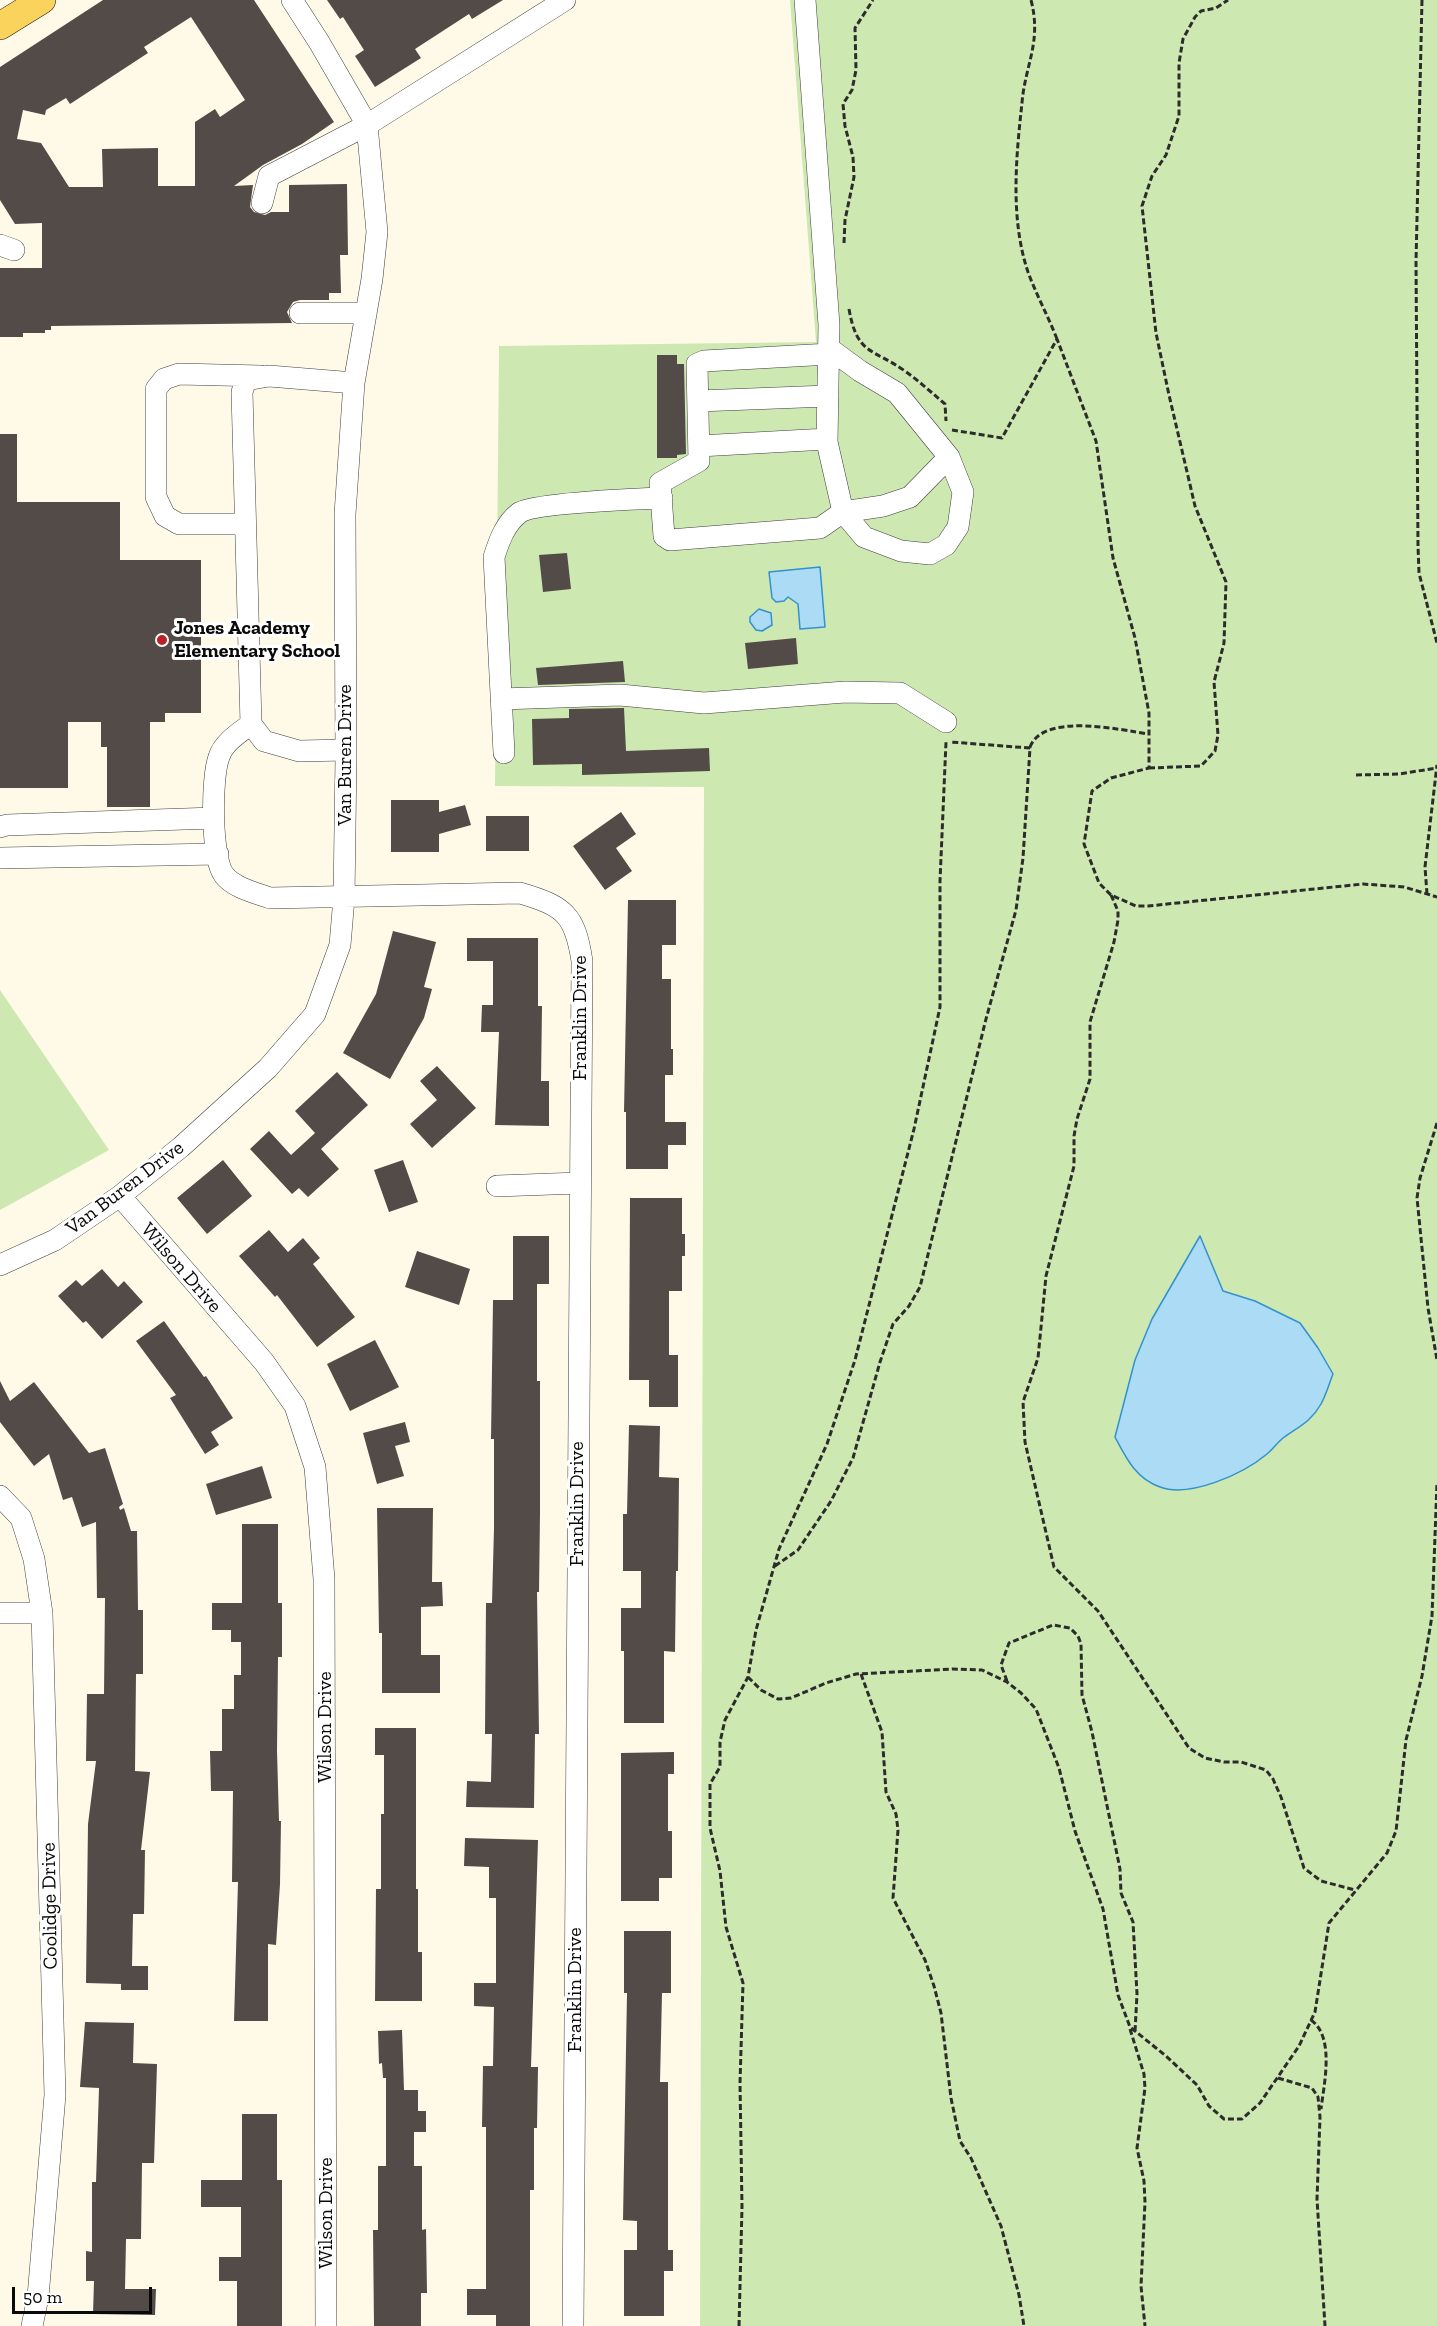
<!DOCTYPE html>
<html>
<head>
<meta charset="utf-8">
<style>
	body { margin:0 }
	#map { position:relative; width:1437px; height:2326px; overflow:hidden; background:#fffae7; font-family:"Zilla Slab",serif }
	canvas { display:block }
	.scale { position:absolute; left:12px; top:2287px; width:140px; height:27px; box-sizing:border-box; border:3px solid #0a0a0a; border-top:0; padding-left:8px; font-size:18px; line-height:21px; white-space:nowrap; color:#0a0a0a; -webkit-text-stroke:4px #fff; paint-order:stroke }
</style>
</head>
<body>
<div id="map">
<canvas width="1437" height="2326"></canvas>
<div class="scale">50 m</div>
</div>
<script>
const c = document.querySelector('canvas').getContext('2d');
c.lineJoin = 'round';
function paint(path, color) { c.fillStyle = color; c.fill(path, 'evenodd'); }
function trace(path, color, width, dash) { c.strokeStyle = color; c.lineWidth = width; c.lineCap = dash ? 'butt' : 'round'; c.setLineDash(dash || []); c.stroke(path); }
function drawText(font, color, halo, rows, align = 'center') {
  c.font = font + ' "Zilla Slab",serif'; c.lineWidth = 6; c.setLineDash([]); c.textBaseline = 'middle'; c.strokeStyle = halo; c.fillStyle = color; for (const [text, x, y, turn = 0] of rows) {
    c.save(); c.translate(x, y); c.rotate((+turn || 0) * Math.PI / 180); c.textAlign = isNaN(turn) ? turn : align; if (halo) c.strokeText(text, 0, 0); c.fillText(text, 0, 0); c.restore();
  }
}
paint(new Path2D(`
	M790,0H1437V2326H700L704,787L495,786L499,346L816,342Z
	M0,990L109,1150L0,1210Z`), '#cee8b2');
const water = new Path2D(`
	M820,567L825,627L800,629L798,604L788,597L784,601L776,602L772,598L769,572Z
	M759,609L771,613L772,625L762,631L756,630L750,622V617Z
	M1200,1236L1223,1291L1255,1301L1300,1323L1318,1348L1333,1374C1329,1384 1326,1395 1321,1404C1311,1422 1298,1427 1283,1438C1277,1443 1273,1449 1267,1454C1243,1474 1190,1498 1160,1487C1136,1479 1126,1458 1115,1437L1135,1360L1152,1319Z`);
paint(water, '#acdbf6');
trace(water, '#3291ce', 1.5);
paint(new Path2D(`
	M103,0H254L334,122L302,144L263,165L234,186L253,185L250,207L254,212L265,215L271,212H289V185L347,184L348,255H340L341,293H329V300H300L293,302L287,312L292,323L51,326V330H45V333H23V337H0V268H42V223L15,224L0,200V67ZM191,17L245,100L220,117L215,109L195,122V186H158V148L102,149L103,187H69L41,143L17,139L23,110L45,115L46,110L66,98L70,104L148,53L144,47Z
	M327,0H503L472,19L469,14L415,49L421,58L375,87L355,56L364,50L343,17L340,19Z
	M657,355H677V364H684L686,454L677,455V458H657Z
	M0,434H17V502H120V560H201V713H165V722H150V807H107V747H101V722H68V788H0Z
	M567,553L571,589L543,592L539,555Z
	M796,638L798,664L748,669L745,643Z
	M623,661L625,682L538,685L536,668Z
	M624,708L626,751L709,748L710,771L582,775V764L533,765L532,719L569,718V709Z
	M391,800H439V812L465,805L471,825L439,834V852H391Z
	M621,812L636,834L616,848L632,871L605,890L573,846Z
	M486,816H529V851H486Z
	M628,900H676V945H662V979H671V1049H673V1075H665V1122H686V1145H668V1169H626V1112H624Z
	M393,931L436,942L424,987L432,989L424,1018L390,1079L343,1053L376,994Z
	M467,938H538V1006H542L541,1081H549V1126L495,1125L499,1032H481L482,1005H493V961H467Z
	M437,1066L476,1108L432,1148L410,1124L437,1100L420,1081Z
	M337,1072L368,1105L321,1149L339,1169L308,1197L299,1188L292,1194L250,1149L269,1131L291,1155L315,1133L295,1111Z
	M223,1160L252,1196L207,1234L177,1198Z
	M403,1160L418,1202L389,1212L374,1170Z
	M630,1198H682V1234H685V1256H682V1291H669V1355H678V1407H649V1380H629Z
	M269,1230L288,1252L303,1238L320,1258L313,1264L355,1317L317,1347L277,1295L275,1297L239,1256Z
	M513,1236H549V1284H537V1381H540V1513L539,1592H537L539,1734H535L534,1808L466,1807L467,1781L491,1782L492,1734H485L486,1603H492L494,1528V1439H491L493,1300H513Z
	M417,1251L470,1269L459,1305L405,1287Z
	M102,1269L118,1287L124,1281L143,1302L102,1339L86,1321L83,1323L58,1296L76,1280L82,1286Z
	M164,1321L204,1377L206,1376L233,1418L211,1432L219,1445L205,1454L170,1398L176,1395L136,1341Z
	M375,1340L399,1387L350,1411L327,1364Z
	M0,1381L10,1401L34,1382L89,1453L105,1448L123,1504L119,1507L120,1510L124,1508L131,1531H137L138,1610H143V1674H136L135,1771L150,1772L141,1850H145L144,1914H133L132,1966H148V1990H121V1984L86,1983L88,1824L96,1761H86L87,1694H104L105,1598H97L96,1522L82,1527L72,1497L63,1500L49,1454L34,1466L0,1422Z
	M405,1422L410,1442L395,1446L404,1476L377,1484L363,1433Z
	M629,1425L660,1426L659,1477L679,1478L678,1571H676L675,1652L664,1651V1723H624V1651H621V1608H641V1571H623V1514H627Z
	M262,1466L272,1498L216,1515L206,1484Z
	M377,1508H433L432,1582H442L443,1606L421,1607V1655H440V1693H382V1633H379Z
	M242,1524H278V1603H282V1657H278L277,1751L279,1821H281L280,1884L276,1945L268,1944V2021H234L238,1882H232L233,1791H211L210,1751H222V1709H234V1675H241V1642H231V1630H212V1603H242Z
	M375,1728H416V1889H418V1952H422V2001H375L376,1889H381V1814H384V1755H375Z
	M674,1752V1774H668V1831H672V1878H659V1901H621V1753Z
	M465,1838L538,1840L531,2067H538L537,2128H534V2190H530V2326H496V2315H467V2289H486V2127H482L483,2066H493L494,2007L474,2006V1983H496V1898H489V1867L464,1866Z
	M624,1931H671V1993H662L660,2082H668V2250H673V2271H664V2316H624V2250H637V2221L623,2220L627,1993H624Z
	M85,2022L134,2023L133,2063L157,2064L154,2163H142L141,2239H126L125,2289H156L155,2315L93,2314L94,2281H86V2251L92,2252V2182H96L99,2088L80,2087Z
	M402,2030L404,2090H418V2111H426V2132H414V2166H422V2230L426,2229L427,2293H421V2326H374L373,2230H378V2166H386V2078H383L382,2063L379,2064L378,2031Z
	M242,2114H277V2180H282V2326H237V2281H219V2257H241V2207H201V2180H242Z`), '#534b47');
const minor = new Path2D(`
	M805,0L829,325L827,442L843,512L864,537L901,551L930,554L946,545L958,527L963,492L949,457L897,393L860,371L830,349
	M262,203L269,176L367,125L565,0
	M0,245L14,250
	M300,313H366
	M830,354L704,361L697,364L699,461L660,483L664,536L670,540L820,528L843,512L883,506L910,497L949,457
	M698,401L828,396
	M699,446L827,439
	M244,524H179L165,516L156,497V389L164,379L179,374L261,376
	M501,699L620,695L704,703L845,692L900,693L946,722
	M251,724C239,733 223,743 219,757C211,778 211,858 224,875C234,888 256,893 270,898L520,893C564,906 575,914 582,961L573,2326
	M346,750L299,751L264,741L251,724L242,392L246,380L269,376L354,383
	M504,753L494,557C499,541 505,524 519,513C533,503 638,499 662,498
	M0,827L7,825L214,818
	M0,858L218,854
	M497,1186L579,1183
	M120,1196L264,1362L295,1406L315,1467L324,1579L326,2326
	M0,1265L55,1240L120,1196L181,1147L268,1068L315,1014L340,945L344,898L346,758L345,514L354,383L372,279L377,232L367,125L319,42L292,0
	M0,1496L21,1518L34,1559L42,1613L55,2095L38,2297L32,2326
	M0,1613H42`);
const major = new Path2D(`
	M0,26L42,0`);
trace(minor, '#3d3d3d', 22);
trace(major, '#1b1b1b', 28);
trace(new Path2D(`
	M1031,0C1042,42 1025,65 1022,103C1016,157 1010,219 1028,272C1036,294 1048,316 1057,339
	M1422,0L1416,262L1418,546L1419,573L1437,643
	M844,243L845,220L854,177L853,157L845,126L843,104L852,90L856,70L855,28L873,0
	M849,309C857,355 872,348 905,371C919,381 932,393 945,404L946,421
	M952,430L1002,438L1057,339L1096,441L1113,558L1135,638L1149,713V768L1111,778L1092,791L1084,844L1099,883L1111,895L1136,906H1148L1363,884L1404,887L1437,897
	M1030,747C1044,712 1120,730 1149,734
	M1149,768L1201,766L1215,751L1218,735L1214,682L1224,643L1226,582L1195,506L1169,395L1156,333L1142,206L1152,176L1166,155L1179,116V63L1183,39L1195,17L1201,11L1216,8L1228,0
	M1356,775L1399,774L1437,768
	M1427,894L1425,867L1437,765
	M1111,895L1118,911V920L1114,942L1090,1022V1079L1077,1119L1074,1136V1166L1046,1276L1038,1358L1023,1402L1025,1442L1054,1567L1098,1611L1189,1748L1205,1758L1224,1762H1241L1266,1770L1273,1779L1281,1797L1304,1868L1321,1881L1355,1890
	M1437,1123L1420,1178L1417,1198L1428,1308L1437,1360
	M775,1566L798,1550L831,1501L853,1458L880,1362L893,1324L909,1306L920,1287L986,1019L1016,910L1023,858L1030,748L950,742
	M861,1674L882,1732L886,1792L896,1814L898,1830L893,1898L925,1960L934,1986L941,2013L951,2098L960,2141L971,2158L1001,2226L1019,2295L1024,2326
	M748,1677L761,1690L778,1699L791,1698L826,1683L856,1674L953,1669L982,1670L1007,1682L1021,1693L1036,1709L1059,1768L1075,1831L1103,1909L1118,1995L1130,2027L1166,2056L1197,2085L1209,2106L1224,2119H1242L1260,2103L1299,2046L1315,2012L1329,1923L1387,1853L1396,1831L1406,1740L1422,1676L1432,1616L1437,1483
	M1007,1681L1001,1665L1009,1643L1053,1625L1070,1628L1078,1636L1081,1644L1082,1695L1092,1732L1120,1869L1121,1893L1133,1922L1137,1994L1135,2032
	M1311,2020C1335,2037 1324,2084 1321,2109
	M1130,2029L1144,2074L1145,2088L1137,2148L1144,2181L1145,2202L1141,2286L1145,2326
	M1278,2078L1312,2088L1318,2097L1320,2117L1317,2199L1325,2326
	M739,2326L742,2207L740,2083L743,1983L726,1927L720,1871L710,1828V1784L720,1767V1742L725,1720L748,1677L756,1630L779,1549L827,1444L855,1360L914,1129L940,1007V881L946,742`), '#2c2c2c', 3, [6, 3]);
trace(minor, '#fff', 21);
trace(major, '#fad35c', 27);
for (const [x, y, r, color] of [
	[162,640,6,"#ba222a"]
]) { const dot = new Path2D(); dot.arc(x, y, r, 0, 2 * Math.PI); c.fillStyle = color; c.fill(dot); trace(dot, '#fff', 2); }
drawText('bold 20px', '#0a0a0a', '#fff', [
	["Jones Academy",174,628],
	["Elementary School",174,651]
], 'left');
drawText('20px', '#0a0a0a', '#fff', [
	["Van Buren Drive",345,755,-90],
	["Franklin Drive",580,1018,-90],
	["Van Buren Drive",125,1188,-37],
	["Wilson Drive",181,1268,49],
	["Franklin Drive",577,1504,-90],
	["Wilson Drive",325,1727,-90],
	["Coolidge Drive",50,1906,-91],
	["Franklin Drive",575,1990,-90],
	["Wilson Drive",326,2213,-90]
]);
</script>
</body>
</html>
